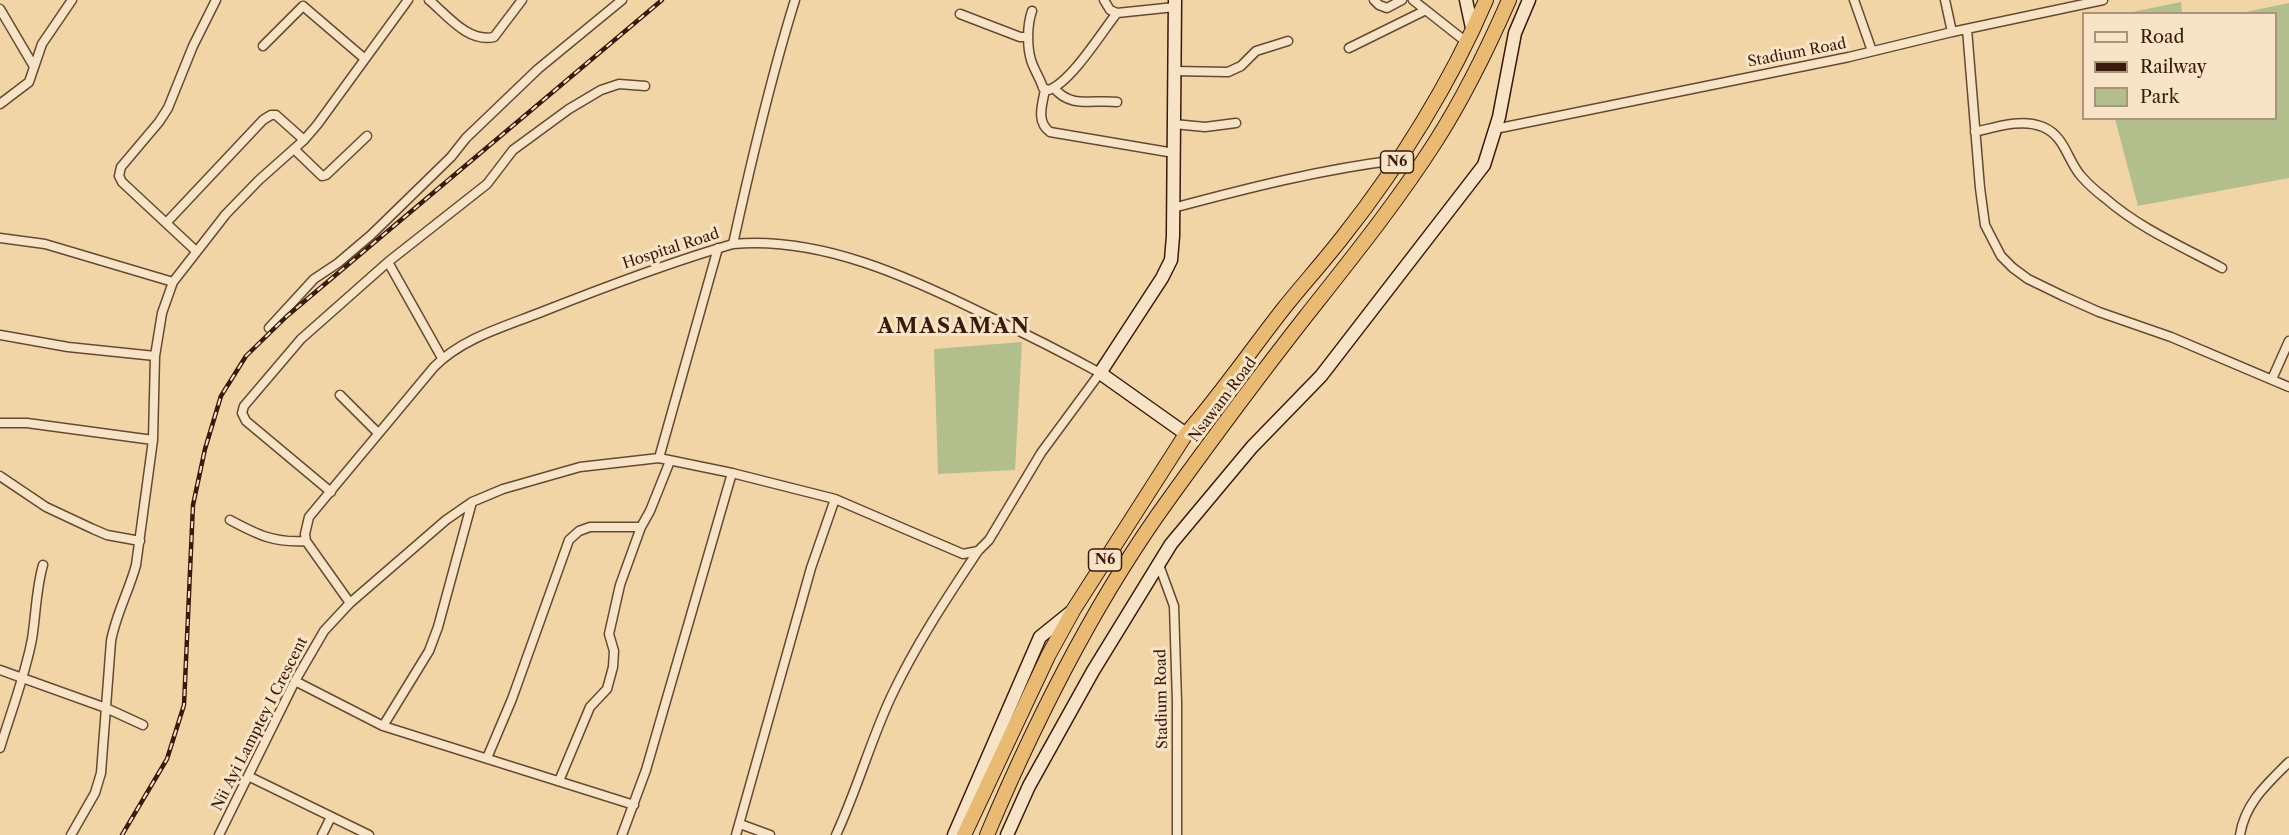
<!DOCTYPE html>
<html>
<head>
<meta charset="utf-8">
<style>
	body { margin:0 }
	#map { position:relative; width:2289px; height:835px; overflow:hidden; background:#f2d5a7; font-family:"Libre Caslon Text",serif }
	canvas { display:block }
	.legend { position:absolute; left:2082px; top:12px; width:195px; height:108px; box-sizing:border-box; background:#f7e4c6; border:2px solid #ab937c; margin:0; padding:8px 10px; list-style:none; font-size:18px; color:#391a0c }
	.legend li { display:flex; align-items:center; gap:12px; height:30px }
	.legend b { width:30px; border:2px solid #ab937c }
</style>
</head>
<body>
<div id="map">
<canvas width="2289" height="835"></canvas>
<ul class="legend">
<li><b style="height:8px;background:#f7e4c6"></b>Road</li>
<li><b style="height:8px;background:#391a0c"></b>Railway</li>
<li><b style="height:16px;background:#b3be8d"></b>Park</li>
</ul>
</div>
<script>
const c = document.querySelector('canvas').getContext('2d');
c.lineJoin = 'round';
function paint(path, color) { c.fillStyle = color; c.fill(path, 'evenodd'); }
function trace(path, color, width, dash) { c.strokeStyle = color; c.lineWidth = width; c.lineCap = dash ? 'butt' : 'round'; c.setLineDash(dash || []); c.stroke(path); }
function drawText(font, color, halo, rows, align = 'center') {
  c.font = font + ' "Libre Caslon Text",serif'; c.lineWidth = 6; c.setLineDash([]); c.textBaseline = 'middle'; c.strokeStyle = halo; c.fillStyle = color; for (const [text, x, y, turn = 0] of rows) {
    c.save(); c.translate(x, y); c.rotate((+turn || 0) * Math.PI / 180); c.textAlign = isNaN(turn) ? turn : align; if (halo) c.strokeText(text, 0, 0); c.fillText(text, 0, 0); c.restore();
  }
}
paint(new Path2D(`
	M2181,2L2182,13H2127Z
	M2289,3V178L2138,206L2115,119L2276,118V14L2241,13Z
	M1022,342L1015,470L938,474L934,349Z`), '#b3be8d');
const minor = new Path2D(`
	M429,0C447,15 468,43 494,37L522,0
	M1104,0L1110,10L1117,13L1175,7
	M1374,0L1379,5L1387,8L1402,0
	M1413,0L1465,41
	M1854,0L1872,51
	M1945,0L1952,32
	M0,9L33,65
	M1032,11C1027,25 1027,46 1031,60C1034,70 1040,78 1043,88L1049,90C1072,81 1101,33 1117,13
	M960,14L1020,37H1028
	M1967,29L1980,188L1985,225L2001,256L2013,268L2028,279L2063,296L2099,312L2171,337L2289,387
	M263,46L303,6L365,59
	M1349,48L1424,11
	M1174,71L1228,72L1241,66L1256,51L1288,41
	M1054,88C1071,109 1093,99 1117,102
	M1045,90C1042,105 1036,122 1050,132L1174,153
	M0,104L29,82L42,44L72,0
	M1174,124L1205,127L1236,123
	M1495,129L1849,57L1952,32L2103,0
	M1975,132C1996,127 2022,118 2043,127C2065,136 2067,160 2081,176C2088,184 2097,192 2105,198C2139,228 2183,247 2222,268
	M294,149L322,176L326,175L367,136
	M1173,208C1248,188 1322,169 1398,160
	M167,222L263,120L271,115H276L304,140
	M0,238L45,244L173,282
	M733,244C751,162 770,80 795,0
	M196,251L122,182L119,176L121,167L159,122L168,108L193,46L216,0
	M269,328L314,279L338,263L371,235L451,157L466,138L538,69L622,0
	M0,335L68,347L155,356
	M442,358L388,262L487,184L513,150L569,109L601,90L619,84L645,86
	M2272,379L2289,341
	M340,395L378,433
	M0,423H27L153,440
	M659,458L718,248
	M0,476L46,507L93,529L107,535L140,541
	M331,492L246,421L242,413L244,406L301,339L388,262
	M230,520C258,535 274,543 306,541
	M1159,565L1174,606L1177,702V835
	M350,603L306,541L305,534L309,517L434,367C461,339 503,327 539,313C602,288 667,263 733,244C820,236 909,277 986,315C1024,333 1062,352 1100,373L1041,453L989,540L978,551C946,599 915,646 891,697C870,742 857,790 836,835
	M0,670L106,708L143,725
	M295,681L383,726L634,805
	M383,726L429,651L438,627L472,502
	M0,748C11,712 25,676 32,639C36,614 36,589 43,565
	M487,758L512,699L569,540L579,531L590,527H641L650,511L670,461
	M248,776L369,835
	M559,781L590,707L607,689L613,667L614,651L609,634L620,585L641,527
	M740,824L770,835
	M71,835L95,793L101,773L111,641C116,614 129,591 136,565L153,440L155,356L162,313L173,282L226,214L259,180L304,140L317,125L408,0
	M219,835L295,681L324,631L350,603L446,520L472,502L503,489L580,467L659,458L732,473L835,499L963,554L978,551
	M322,835L331,817
	M622,835L646,770L732,473
	M736,835L811,568L835,499
	M2240,835C2245,803 2267,784 2289,762`);
const secondary = new Path2D(`
	M1175,0L1173,236L1171,260L1162,278L1100,373L1186,434
	M1466,0L1472,28
	M954,835L1040,637L1071,612
	M1007,835L1029,786L1093,671L1171,544L1252,447L1321,376L1484,165L1499,117L1515,33L1529,0`);
const trunk = new Path2D(`
	M964,835L1048,656L1074,609L1186,434C1221,394 1251,350 1284,308C1304,283 1325,260 1345,234C1399,166 1452,80 1486,0
	M987,835C1036,719 1095,601 1169,499C1213,438 1259,376 1306,316C1351,259 1397,202 1436,141C1464,97 1488,48 1509,0`);
trace(minor, '#674933', 11);
trace(secondary, '#391a0c', 15);
trace(trunk, '#391a0c', 16);
trace(minor, '#f7e4c6', 8);
trace(secondary, '#f7e4c6', 12);
trace(trunk, '#e9ba74', 14);
const rail = new Path2D(`
	M122,835L167,759L184,705L193,505L205,449L221,396L246,356L287,316L662,0`);
trace(rail, '#391a0c', 4.5);
trace(rail, '#f7e4c6', 2, [7]);
for (const [x, y, w] of [
	[1397,162,33],
	[1105,560,33]
]) { const box = new Path2D(); box.roundRect(x - w / 2, y - 11, w, 22, 4.5); c.fillStyle = '#f7e4c6'; c.fill(box); trace(box, '#391a0c', 1.5); }
drawText('bold 14px', '#391a0c', null, [
	["N6",1397,162],
	["N6",1105,560]
]);
drawText('15px', '#391a0c', '#f7e4c6', [
	["Stadium Road",1797,53,-11],
	["Hospital Road",671,249,-18],
	["Nsawam Road",1223,400,-53],
	["Stadium Road",1162,699,-91],
	["Nii Ayi Lamptey I Crescent",260,724,-63]
]);
c.letterSpacing = '1.5px';
drawText('bold 21px', '#391a0c', '#f7e4c6', [
	["AMASAMAN",954,327]
]);
c.letterSpacing = '0px';
</script>
</body>
</html>
